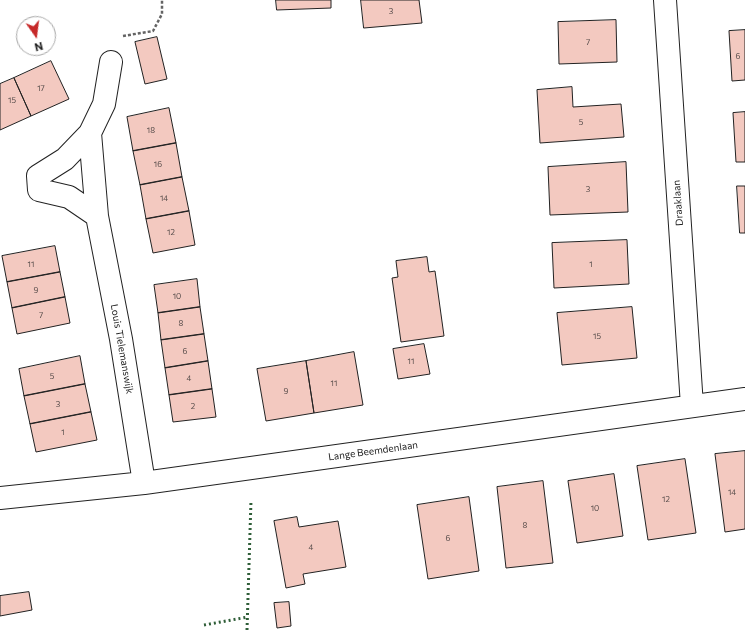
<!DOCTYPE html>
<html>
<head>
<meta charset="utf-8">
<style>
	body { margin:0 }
	#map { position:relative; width:745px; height:630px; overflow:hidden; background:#fff; font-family:Commissioner,sans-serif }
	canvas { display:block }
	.north { position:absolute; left:16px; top:16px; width:40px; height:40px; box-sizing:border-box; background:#fff; border:1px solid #a7a7a7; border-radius:50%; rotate:166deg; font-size:11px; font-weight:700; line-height:16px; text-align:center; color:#222 }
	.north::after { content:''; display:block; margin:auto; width:14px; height:18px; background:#c62828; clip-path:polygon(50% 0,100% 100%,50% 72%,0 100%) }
</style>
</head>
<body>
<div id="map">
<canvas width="745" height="630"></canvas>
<div class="north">N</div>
</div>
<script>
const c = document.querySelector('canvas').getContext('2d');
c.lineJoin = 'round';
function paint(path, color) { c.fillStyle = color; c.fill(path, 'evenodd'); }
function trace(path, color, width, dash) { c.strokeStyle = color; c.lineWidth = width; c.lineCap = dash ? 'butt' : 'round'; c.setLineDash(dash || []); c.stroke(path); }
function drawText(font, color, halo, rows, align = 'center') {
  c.font = font + ' Commissioner,sans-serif'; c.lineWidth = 3; c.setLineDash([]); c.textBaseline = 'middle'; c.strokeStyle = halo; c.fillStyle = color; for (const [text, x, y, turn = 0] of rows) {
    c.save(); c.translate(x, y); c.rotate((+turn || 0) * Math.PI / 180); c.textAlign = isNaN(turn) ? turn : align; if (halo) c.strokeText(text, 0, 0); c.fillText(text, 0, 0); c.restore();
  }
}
const building = new Path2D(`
	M276,0H331V8L277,10Z
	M361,0H419L422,23L364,28Z
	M616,20L617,62L559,64L558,22Z
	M745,30V80L732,81L729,31Z
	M157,37L167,79L145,84L135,42Z
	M51,61L69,99L31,116L14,78Z
	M14,78L31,116L0,130V84Z
	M572,87L573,107L621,104L624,137L540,143L537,90Z
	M169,108L176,143L133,151L127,117Z
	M745,112V162H736L733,113Z
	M176,143L182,177L140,185L133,151Z
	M626,162L628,212L550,215L548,167Z
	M182,177L189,211L146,219L140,185Z
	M737,186H745V233H740Z
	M189,211L195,245L153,253L146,219Z
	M627,240L629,284L554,288L552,243Z
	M55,246L60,272L7,282L2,256Z
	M427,257L429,272L435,271L444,336L401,342L392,278L398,277L396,261Z
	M60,272L65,297L12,308L7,282Z
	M197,279L200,307L158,313L154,285Z
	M65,297L70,323L17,334L12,308Z
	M200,307L204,334L161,340L158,313Z
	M632,307L637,358L562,365L557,313Z
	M204,334L208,361L165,368L161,340Z
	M424,344L430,374L398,379L393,349Z
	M354,352L363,405L314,413L306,361Z
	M80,356L85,384L24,396L19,369Z
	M208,361L212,389L169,395L165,368Z
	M306,361L314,413L266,421L257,369Z
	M85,384L91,412L30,424L24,396Z
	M212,389L216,417L173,422L169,395Z
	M91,412L97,440L36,452L30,424Z
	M745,451V529L725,532L715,454Z
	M685,459L696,533L648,540L637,466Z
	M614,474L623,536L577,543L568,481Z
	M543,481L553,563L506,568L497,487Z
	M469,497L479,571L428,579L417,505Z
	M297,517L299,527L338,521L346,567L303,574L305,584L286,588L274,521Z
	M29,592L32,610L0,616V596Z
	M289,602L291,626L277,628L274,603Z`);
paint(building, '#f3c9c0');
trace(building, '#222', 1);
const street = new Path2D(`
	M665,0L692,406
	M111,62L104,104L90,133L65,159L38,176L39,190L69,197L97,216L121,339L144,483
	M90,133L97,216
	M0,498L144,483L745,399`);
trace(street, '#222', 24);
trace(new Path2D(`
	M123,36L153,31L162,14V0`), '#646464', 2.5, [3, 2]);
trace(street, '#fff', 22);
trace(new Path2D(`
	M204,625L248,617
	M247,630L251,500`), '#2f5e38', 3, [2, 3]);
drawText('8px', '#564c4a', null, [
	["3",391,11],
	["7",588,42],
	["6",738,56],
	["17",41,88],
	["15",12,100],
	["5",581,122],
	["18",151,130],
	["16",158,164],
	["3",588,189],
	["14",164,198],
	["12",171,232],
	["11",31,264],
	["1",591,264],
	["9",36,290],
	["10",177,296],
	["7",41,315],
	["8",181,323],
	["15",597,336],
	["6",185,351],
	["11",411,361],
	["5",52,376],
	["4",189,378],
	["11",334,383],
	["9",286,391],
	["3",58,404],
	["2",193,406],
	["1",63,432],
	["14",732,492],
	["12",666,499],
	["10",595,508],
	["8",525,525],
	["6",448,538],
	["4",311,547]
]);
drawText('10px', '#222', '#fff', [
	["Draaklaan",678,203,-94],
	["Louis Tielemanswijk",122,349,80],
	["Lange Beemdenlaan",373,451,-8]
]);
</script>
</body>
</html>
